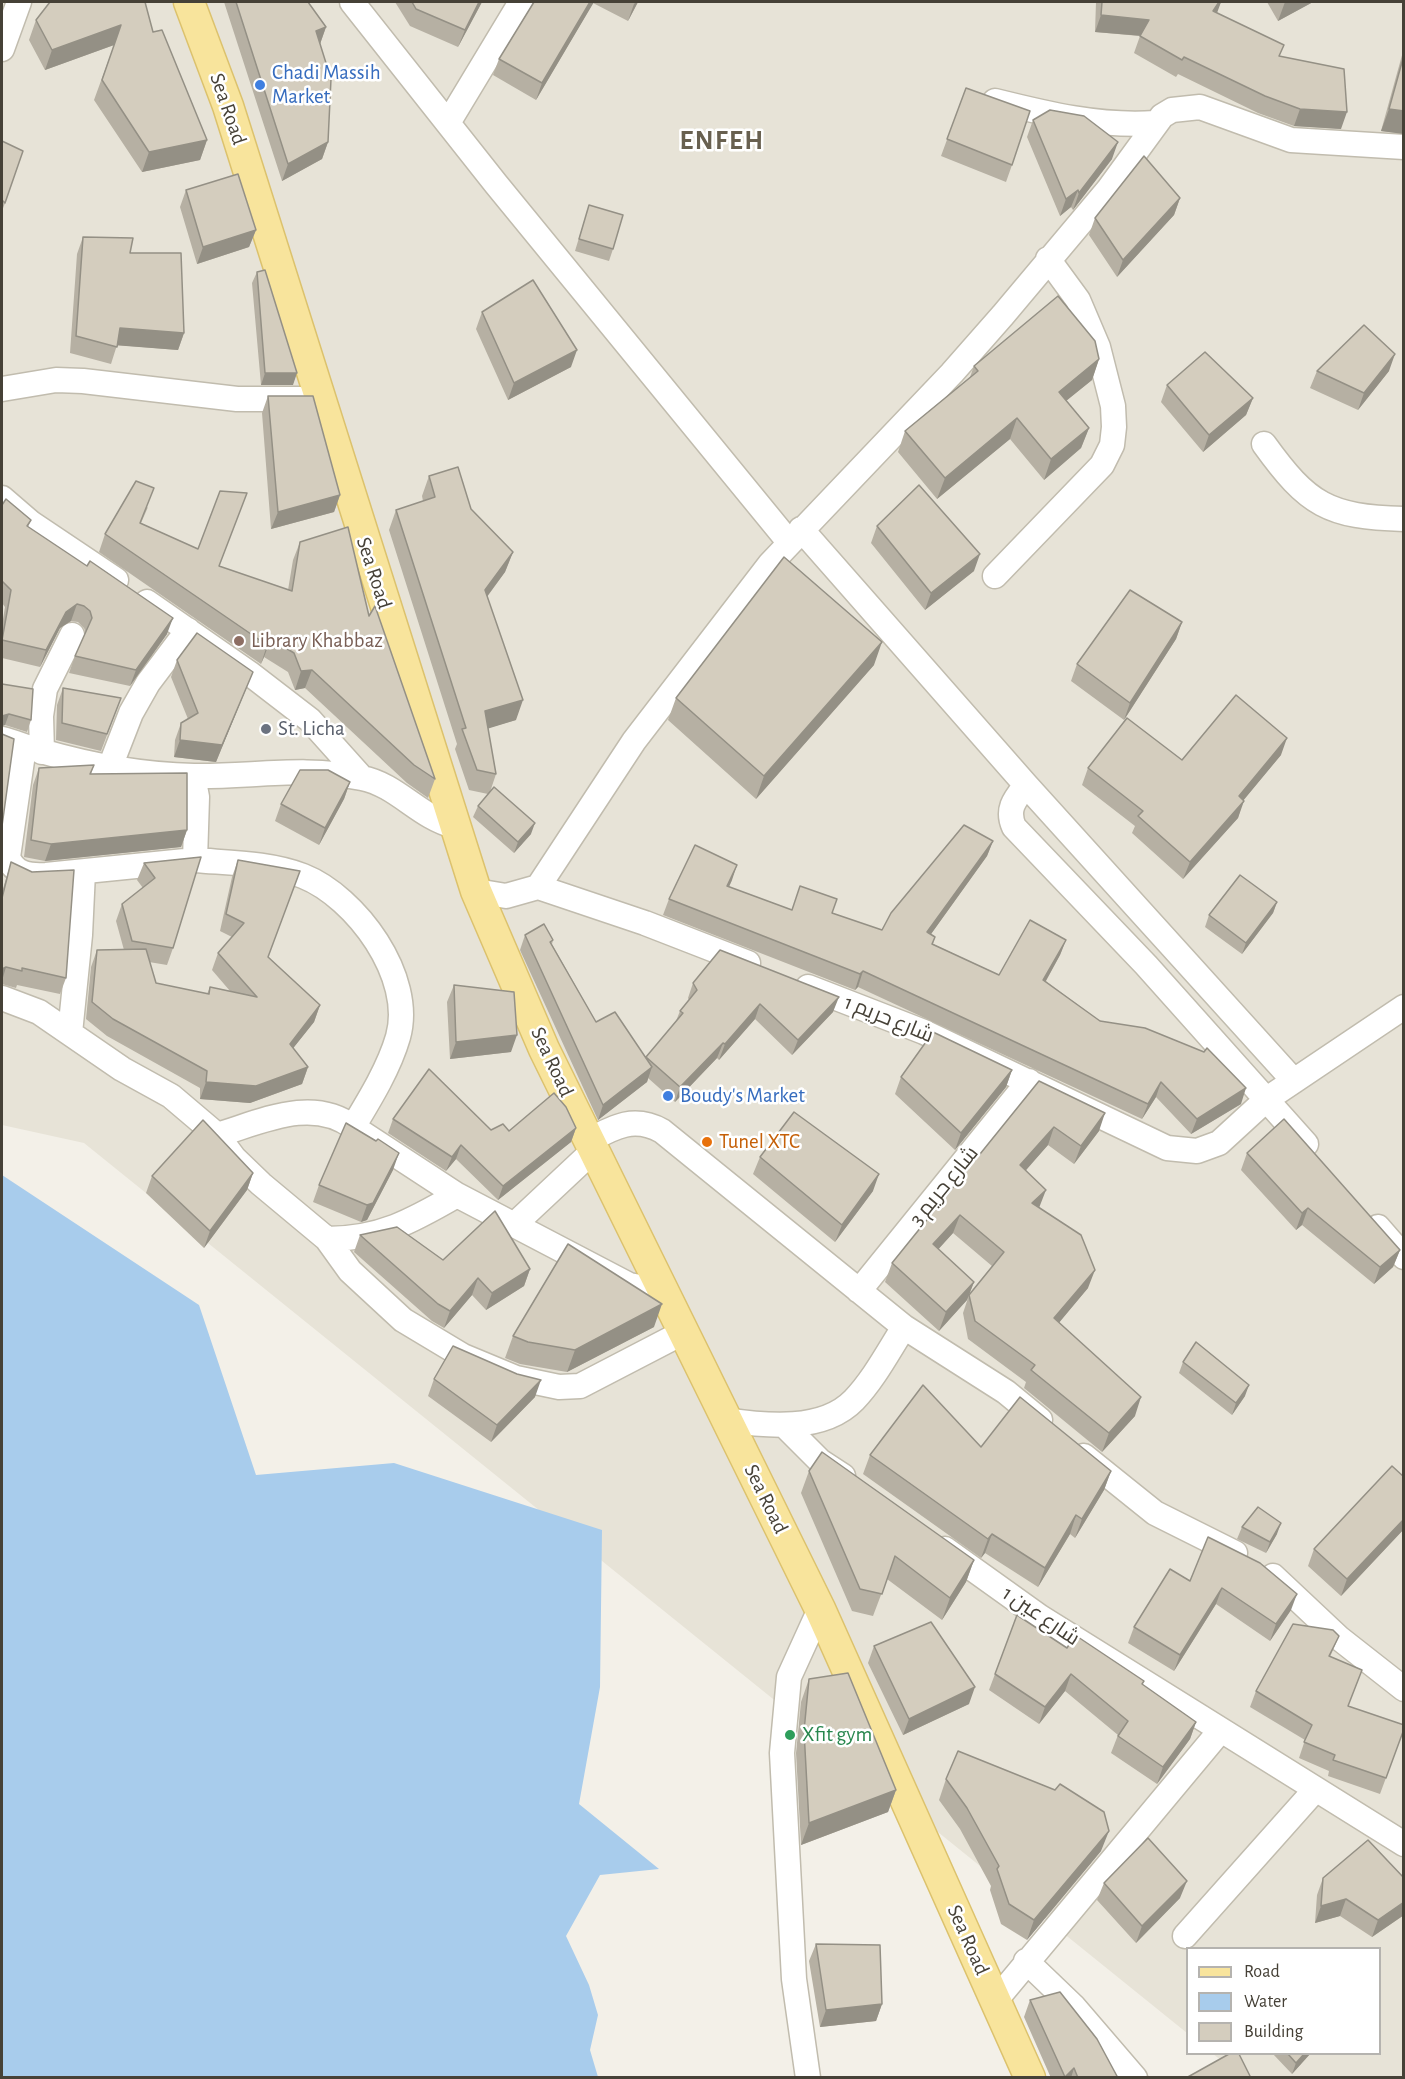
<!DOCTYPE html>
<html>
<head>
<meta charset="utf-8">
<style>
	body { margin:0 }
	#map { position:relative; width:1405px; height:2079px; overflow:hidden; background:#f3f0e8; font-family:"Alegreya Sans",sans-serif }
	canvas { display:block }
	.frame { position:absolute; inset:0; border:3px solid #464137; pointer-events:none }
	.legend { position:absolute; left:1186px; top:1947px; width:195px; height:108px; box-sizing:border-box; background:#fff; border:2px solid #b5b3af; margin:0; padding:8px 10px; list-style:none; font-size:18px; color:#464137 }
	.legend li { display:flex; align-items:center; gap:12px; height:30px }
	.legend b { width:30px; border:2px solid #b5b3af }
</style>
</head>
<body>
<div id="map">
<canvas width="1405" height="2079"></canvas>
<div class="frame"></div>
<ul class="legend">
<li><b style="height:8px;background:#f8e49c"></b>Road</li>
<li><b style="height:16px;background:#a8ccec"></b>Water</li>
<li><b style="height:16px;background:#d4cdbe"></b>Building</li>
</ul>
</div>
<script>
const c = document.querySelector('canvas').getContext('2d');
c.lineJoin = 'round';
function paint(path, color) { c.fillStyle = color; c.fill(path, 'evenodd'); }
function trace(path, color, width, dash) { c.strokeStyle = color; c.lineWidth = width; c.lineCap = dash ? 'butt' : 'round'; c.setLineDash(dash || []); c.stroke(path); }
function drawText(font, color, halo, rows, align = 'center') {
  c.font = font + ' "Alegreya Sans",Cairo,sans-serif'; c.lineWidth = 5; c.setLineDash([]); c.textBaseline = 'middle'; c.strokeStyle = halo; c.fillStyle = color; for (const [text, x, y, turn = 0] of rows) {
    c.save(); c.translate(x, y); c.rotate((+turn || 0) * Math.PI / 180); c.textAlign = isNaN(turn) ? turn : align; if (halo) c.strokeText(text, 0, 0); c.fillText(text, 0, 0); c.restore();
  }
}
paint(new Path2D(`
	M2,2H1403V2077H1243L1213,2054H1380V1948H1188L1187,2033L84,1143L2,1125Z`), '#e7e3d7');
paint(new Path2D(`
	M2,1175L199,1305L256,1475L394,1463L602,1530L600,1687L579,1804L659,1869L600,1875L566,1936L589,1985L598,2015L590,2050L598,2077H2Z`), '#a8ccec');
const minor = new Path2D(`
	M352,2L496,184L789,542
	M2,49L19,2
	M995,101C1047,114 1101,127 1155,123
	M448,123L521,2
	M2,389L56,380L83,381L237,399H300
	M1264,444C1308,505 1328,517 1404,519
	M2,498L31,523L116,580
	M801,529L1026,785L1294,1081
	M995,576L1102,465L1112,445L1114,427L1113,406L1098,347L1078,300L1048,259
	M147,602L249,673L310,720L362,778
	M2,739C15,742 28,748 41,751C89,765 143,775 194,776C250,777 306,766 362,778C397,785 419,817 454,826
	M24,747L8,857C14,874 29,876 46,875L195,860L197,797L193,776
	M42,752L41,716L45,689L72,635
	M110,767L131,713L148,683L188,630
	M1026,785C1015,799 1006,809 1014,827L1146,965L1306,1144
	M195,860C229,863 270,863 303,876C356,897 415,977 398,1037C389,1068 370,1099 353,1127L457,1195
	M538,887L645,923L748,963
	M476,891L506,896L538,887L634,741L770,564L952,373L1003,315L1108,190L1162,116L1172,110L1200,107L1291,140L1404,147
	M808,987L924,1032L1167,1148L1197,1151L1219,1143L1267,1099L1404,1007
	M2,998L39,1012L122,1069L171,1096L217,1135L234,1158L261,1184L327,1239C380,1239 412,1221 457,1195L629,1285L663,1291
	M70,1033L80,935L83,872
	M217,1135C261,1122 312,1096 353,1127
	M590,1140C615,1126 635,1116 662,1131L904,1327C888,1352 874,1379 854,1400C823,1432 766,1426 726,1420
	M515,1224L595,1149
	M1378,1227L1404,1257
	M327,1239L350,1271L403,1320L463,1356L516,1378L559,1387L580,1386L684,1332
	M859,1291L1029,1081
	M904,1327L1006,1392L1040,1420
	M784,1425L820,1461L843,1476
	M1084,1456L1155,1513L1235,1553
	M945,1549L1040,1617L1404,1844
	M1273,1576L1339,1638L1404,1689
	M1185,1936L1315,1790
	M1026,1961L1074,2007L1135,2078
	M995,2001L1220,1731
	M808,2078L794,1979L782,1753L789,1677L820,1609`);
const major = new Path2D(`
	M189,2L228,106L476,891L544,1049L820,1609L1030,2078`);
trace(minor, '#c1bcae', 27);
trace(major, '#dcc26d', 33);
trace(minor, '#fff', 24);
trace(major, '#f8e49c', 30);
paint(new Path2D(`
	M224,2H308L326,27L320,44L328,142L322,159L282,181Z
	M395,2H482L458,47L410,26Z
	M1096,2H1221L1216,13L1279,56L1341,129L1294,126L1258,113L1178,74L1176,77L1134,53L1140,36L1095,32Z
	M1267,2H1313L1278,21Z
	M533,3V2H638L628,21L593,3L536,100L493,75L499,59Z
	M36,20L153,32L207,140L200,160L142,172L94,100L114,45L45,70L29,40Z
	M1404,48V134L1381,131Z
	M966,88L1012,165L1006,182L941,156Z
	M1033,120L1112,159L1073,210L1071,207L1060,216L1027,137Z
	M2,141L5,203L2,211Z
	M186,190L256,230L249,247L197,264L180,207Z
	M1180,198L1174,215L1117,277L1089,235L1095,218Z
	M589,205L613,249L609,261L575,251Z
	M83,237L130,253L184,333L178,350L117,345L111,364L70,353L77,254Z
	M257,272L293,385H261L252,283Z
	M482,312L571,367L508,400L476,329Z
	M1099,359L1092,380L1066,401L1089,428L1081,448L1044,480L1010,439L937,499L898,452L905,431L970,377L974,366Z
	M1317,371H1389L1358,410L1310,388Z
	M1167,385L1253,398L1246,415L1203,452L1161,402Z
	M268,396L340,495L334,512L271,529L262,413Z
	M429,476L471,509L513,552L505,572L487,597L516,720L488,728L496,774L490,792L531,834L514,853L473,817L478,806L488,794L469,790L455,749L457,744L389,530L396,510L423,501L422,496Z
	M2,505L31,520L28,527L167,634L130,686L69,673L75,656L86,633L84,628L78,622L71,621L60,628L40,667L2,658V625L5,607L2,603Z
	M148,507L141,523L219,567L288,590L293,560L300,542L369,616L435,779L428,798L407,783L305,688L295,690L288,672L264,657L261,664L99,552L105,534Z
	M877,526L974,571L925,610L871,543Z
	M1182,622L1176,639L1124,720L1071,681L1077,664Z
	M177,660L246,689L216,762L174,757L175,740L181,723L188,719L171,677Z
	M874,665L756,799L668,720L676,698Z
	M2,684L31,720L27,732L5,725L2,726Z
	M63,688L121,698L101,751L56,740L57,705Z
	M1281,755L1243,800L1238,818L1183,879L1132,833L1135,826L1082,785L1088,768L1182,760Z
	M94,765L91,774L187,830L181,847L45,861L24,857L33,785L39,768Z
	M350,782L344,799L319,845L275,821L281,804Z
	M993,841L987,856L931,934L935,937L933,944L999,975L1066,940L1060,955L1046,981L1100,1021L1241,1104L1191,1134L1156,1097L1142,1119L858,987L855,990L663,915L669,899L732,880L729,887L792,910L832,913L882,930Z
	M201,857L173,948L167,965L149,962L156,983L207,994L210,987L230,991L212,970L218,953L232,937L220,931L232,877L238,860L268,957L320,1005L314,1022L293,1048L308,1067L302,1084L250,1103L200,1099V1088L107,1036L86,1019L91,967L97,950H124L116,921L122,904L143,888L137,880L144,863Z
	M11,862L66,978L60,994L17,985L16,988L2,984V892Z
	M1277,902L1273,913L1242,954L1205,927L1209,915Z
	M525,935L553,940L552,944L596,1022L646,1058L676,1021L680,1011L689,1000L688,998L693,983L833,1012L792,1055L755,1019L719,1060L717,1058L675,1102L648,1078L647,1082L598,1120L520,950Z
	M454,985L511,1052L450,1059L447,1002Z
	M1012,1070L1006,1087L955,1150L895,1094L901,1077Z
	M1039,1081L1099,1131L1074,1164L1048,1145L1025,1170L1039,1208L1088,1288L1059,1322L1135,1416L1102,1452L1024,1388L1026,1382L968,1339L963,1313L969,1295L992,1266L953,1233L938,1249L974,1282L967,1300L939,1331L885,1282L892,1263Z
	M393,1119L491,1130L509,1131L576,1128L571,1142L498,1200L456,1159L446,1171L388,1133Z
	M1247,1153L1400,1250L1393,1267L1374,1284L1302,1225L1296,1230L1241,1170Z
	M760,1157L873,1191L835,1242L753,1174Z
	M393,1170L367,1220L361,1222L313,1202L319,1185Z
	M253,1173L247,1190L204,1248L146,1193L152,1176Z
	M360,1235L443,1260L530,1269L524,1286L486,1310L472,1295L444,1328L432,1321L354,1252Z
	M654,1327L567,1372L520,1364L505,1358L513,1336Z
	M1183,1362L1245,1396L1232,1415L1179,1373Z
	M517,1374L535,1397L491,1442L428,1396L434,1379Z
	M981,1447L1111,1471L1104,1490L1075,1538L1070,1534L1038,1587L985,1553L981,1558L863,1474L870,1455Z
	M809,1471L974,1560L966,1582L942,1620L887,1579L873,1616L852,1611L801,1493Z
	M1404,1477V1529L1341,1596L1308,1566L1314,1549Z
	M1242,1527L1277,1534L1266,1553L1237,1539Z
	M1208,1537L1291,1610L1270,1641L1216,1604L1174,1671L1128,1643L1134,1627L1190,1581Z
	M1017,1615L1067,1648L1143,1685L1196,1722L1190,1739L1157,1784L1111,1753L1118,1735L1065,1691L1039,1724L989,1690Z
	M1339,1636L1330,1657L1362,1670L1348,1706L1404,1729L1380,1794L1328,1776L1329,1771L1299,1758L1305,1740L1250,1707L1256,1691Z
	M874,1646L969,1704L903,1735L868,1663Z
	M809,1679L896,1790L888,1812L801,1845L796,1753L801,1702Z
	M946,1779L1101,1851L1027,1940L1001,1924L990,1890L991,1886L960,1829L939,1800Z
	M1323,1878H1404V1915L1372,1937L1340,1916L1315,1923L1317,1895Z
	M1104,1883L1180,1898L1136,1943L1097,1900Z
	M816,1944L882,2004L876,2021L820,2027L809,1961Z
	M1030,2000L1118,2078H1051L1024,2017Z
	M1273,2054H1310L1292,2074Z`), '#b6b0a3');
paint(new Path2D(`
	M479,2H482L458,47L465,30Z
	M590,2H594L536,100L542,83Z
	M636,2H638L628,21L634,4Z
	M1219,2H1221L1217,13L1213,11Z
	M1285,2H1313L1278,21Z
	M1101,15L1149,20L1143,36L1095,32Z
	M121,25L114,45L45,70L52,50Z
	M326,27L320,44L316,31Z
	M1300,109L1347,112L1341,129L1294,126Z
	M1389,109L1404,111V134L1381,131Z
	M207,140L200,160L142,172L149,152Z
	M328,142L322,159L282,181L288,164Z
	M1118,142L1112,159L1073,210L1079,193Z
	M1078,190L1071,207L1060,216L1066,199Z
	M1180,198L1174,215L1117,277L1123,260Z
	M256,230L249,247L197,264L203,247Z
	M120,328L184,333L178,350L113,345Z
	M577,350L571,367L508,400L514,383Z
	M1395,354L1389,371L1358,410L1364,393Z
	M1099,359L1092,380L1051,413L1059,392Z
	M265,373H297L293,385H261Z
	M1253,398L1246,415L1203,452L1209,435Z
	M1017,418L1010,439L937,499L945,478Z
	M1089,428L1081,448L1044,480L1051,459Z
	M340,495L334,512L271,529L278,512Z
	M513,552L505,572L477,610L485,590Z
	M980,554L974,571L925,610L931,593Z
	M77,604L71,621L60,628L40,667L46,650L66,612Z
	M173,618L167,634L130,686L136,670Z
	M1182,622L1176,639L1124,720L1130,703Z
	M271,639L264,657L261,664L267,645Z
	M882,642L874,665L756,799L764,776Z
	M312,670L305,688L295,690L301,671Z
	M253,672L246,689L216,762L174,757L180,740Z
	M523,700L516,720L477,732L485,711Z
	M9,714L5,725L2,726V716Z
	M1287,738L1281,755L1233,813L1239,796Z
	M350,782L344,799L319,845L325,828Z
	M1244,801L1238,818L1183,879L1190,862Z
	M535,823L531,834L514,853L518,842Z
	M187,830L181,847L45,861L51,844Z
	M993,841L987,856L921,948L927,932Z
	M737,865L732,880L722,901L727,886Z
	M1277,902L1273,913L1242,954L1246,943Z
	M1066,940L1060,955L1038,995L1043,980Z
	M6,967L2,981V969Z
	M863,971L858,987L855,990L860,974Z
	M839,997L833,1012L792,1055L798,1040Z
	M760,1004L755,1019L719,1060L725,1044Z
	M320,1005L314,1022L283,1061L290,1044Z
	M517,1035L511,1052L450,1059L456,1042Z
	M723,1043L717,1058L675,1102L680,1087Z
	M308,1067L302,1084L250,1103L200,1099L206,1082Z
	M652,1067L647,1082L598,1120L603,1105Z
	M1012,1070L1006,1087L955,1150L961,1133Z
	M1161,1082L1156,1097L1142,1119L1148,1104Z
	M1246,1088L1241,1104L1191,1134L1197,1119Z
	M1105,1113L1099,1131L1074,1164L1081,1146Z
	M1054,1127L1048,1145L1014,1184L1020,1165Z
	M576,1128L571,1142L498,1200L503,1186Z
	M461,1145L456,1159L446,1171L452,1157Z
	M399,1153L393,1170L367,1220L361,1222L367,1205Z
	M253,1173L247,1190L204,1248L210,1231Z
	M879,1174L873,1191L835,1242L842,1225Z
	M1046,1190L1039,1208L1032,1203Z
	M1308,1208L1302,1225L1296,1230L1302,1213Z
	M960,1215L953,1233L926,1263L933,1244Z
	M1400,1250L1393,1267L1374,1284L1380,1267Z
	M530,1269L524,1286L486,1310L492,1293Z
	M1095,1270L1088,1288L1048,1336L1054,1318Z
	M478,1278L472,1295L444,1328L450,1311Z
	M974,1282L967,1300L939,1331L946,1312Z
	M662,1304L654,1327L567,1372L575,1350Z
	M541,1380L535,1397L491,1442L497,1425Z
	M1249,1385L1245,1396L1232,1415L1236,1403Z
	M1141,1397L1135,1416L1102,1452L1109,1433Z
	M1111,1471L1104,1490L1075,1538L1082,1519Z
	M1076,1515L1070,1534L1038,1587L1045,1568Z
	M1404,1519V1529L1341,1596L1347,1579Z
	M1281,1523L1277,1534L1266,1553L1270,1542Z
	M992,1534L985,1553L981,1558L988,1539Z
	M974,1560L966,1582L942,1620L950,1598Z
	M1222,1588L1216,1604L1174,1671L1180,1655Z
	M1297,1594L1291,1610L1270,1641L1276,1624Z
	M1071,1674L1065,1691L1039,1724L1045,1707Z
	M975,1687L969,1704L903,1735L909,1719Z
	M1196,1722L1190,1739L1157,1784L1163,1767Z
	M896,1790L888,1812L801,1845L809,1823Z
	M1109,1831L1101,1851L1027,1940L1034,1920Z
	M1187,1881L1180,1898L1136,1943L1142,1926Z
	M1346,1899L1340,1916L1315,1923L1321,1906Z
	M1404,1902V1915L1372,1937L1378,1920Z
	M882,2004L876,2021L820,2027L826,2010Z
	M1304,2054H1310L1292,2074L1296,2063Z
	M1074,2068L1071,2078H1064Z`), '#949085');
const building = new Path2D(`
	M50,2H145L153,32L162,30L207,140L149,152L102,80L121,25L52,50L36,20Z
	M236,2H308L326,27L316,31L331,79L328,142L288,164Z
	M412,2H479L465,30L416,9Z
	M534,2H590L542,83L499,59Z
	M1102,2H1219L1213,11L1284,45L1279,56L1344,69L1347,112L1300,109L1265,96L1184,57L1182,60L1140,36L1149,20L1101,15Z
	M1404,55V111L1389,109Z
	M966,88L1030,111L1012,165L947,139Z
	M1050,110L1084,116L1118,142L1079,193L1078,190L1066,199L1033,120Z
	M2,141L23,151L5,203L2,200Z
	M1144,156L1180,198L1123,260L1095,218Z
	M238,174L256,230L203,247L186,190Z
	M589,205L623,215L613,249L579,239Z
	M83,237L133,238L130,253H181L184,333L120,328L117,347L76,336Z
	M265,270L297,373H265L257,272Z
	M533,280L577,350L514,383L482,312Z
	M1058,296L1095,341L1099,359L1059,392L1089,428L1051,459L1017,418L945,478L905,431L978,371L974,366Z
	M1364,325L1395,354L1364,393L1317,371Z
	M1205,352L1253,398L1209,435L1167,385Z
	M268,396H313L340,495L278,512Z
	M458,467L471,509L513,552L485,590L523,700L485,711L496,774L477,770L462,729L466,728L396,510L435,497L429,476Z
	M136,481L154,488L140,523L198,549L220,491L247,493L219,566L292,591L300,542L348,527L369,616L375,606L435,779L414,765L312,670L301,671L294,653L271,639L267,645L105,534Z
	M919,485L980,554L931,593L877,526Z
	M6,499L31,520L27,526L87,566L90,561L173,618L136,670L75,656L92,618L90,611L84,606L77,604L66,612L46,650L2,640L11,590L2,581V505Z
	M784,557L882,642L764,776L676,698Z
	M1130,590L1182,622L1130,703L1077,664Z
	M197,633L253,672L222,745L180,740L181,723L198,713L177,660Z
	M2,684L33,689L31,720L9,714L2,716Z
	M63,688L121,698L107,734L62,723Z
	M1236,695L1287,738L1239,796L1244,801L1190,862L1138,816L1143,811L1088,768L1127,718L1182,760Z
	M2,734L14,739L2,826Z
	M94,765L90,774L187,773V830L51,844L31,840L39,768Z
	M300,770H328L350,782L325,828L281,804Z
	M494,787L535,823L518,842L478,806Z
	M964,825L993,841L927,932L935,937L932,944L999,975L1030,920L1066,940L1043,980L1100,1021L1145,1028L1204,1052L1207,1048L1246,1088L1197,1119L1161,1082L1148,1104L863,971L860,974L669,899L695,845L737,865L727,886L792,910L800,886L837,899L832,913L882,930L891,913Z
	M201,857L173,948L132,941L122,904L155,878L144,863Z
	M238,860L300,871L268,957L320,1005L290,1044L308,1067L256,1086L206,1082L207,1071L113,1019L92,1002L97,950L146,949L156,983L209,994L210,987L257,997L218,953L244,923L226,914Z
	M11,862L32,872L74,870L66,978L22,968V971L6,967L2,969V898Z
	M1240,875L1277,902L1246,943L1209,915Z
	M544,924L553,940L550,942L596,1022L615,1012L652,1067L603,1105L525,935Z
	M720,950L839,997L798,1040L760,1004L725,1044L723,1043L680,1087L646,1057L683,1013L680,1011L697,990L693,983Z
	M454,985L514,992L517,1035L456,1042Z
	M933,1032L1012,1070L961,1133L901,1077Z
	M429,1069L491,1130L503,1124L509,1131L554,1093L566,1107L576,1128L503,1186L461,1145L452,1157L393,1119Z
	M1039,1081L1105,1113L1081,1146L1054,1127L1020,1165L1046,1190L1032,1203L1081,1235L1095,1270L1054,1318L1141,1397L1109,1433L1031,1370L1035,1365L975,1321L969,1295L1004,1252L960,1215L933,1244L974,1282L946,1312L892,1263Z
	M794,1112L879,1174L842,1225L760,1157Z
	M1284,1119L1400,1250L1380,1267L1308,1208L1302,1213L1247,1153Z
	M203,1120L253,1173L210,1231L152,1176Z
	M346,1123L376,1141L378,1139L399,1153L373,1203L367,1205L319,1185Z
	M495,1211L530,1269L492,1293L478,1278L450,1311L438,1304L360,1235L397,1227L443,1260Z
	M568,1244L662,1304L575,1350L528,1342L513,1336Z
	M1196,1342L1249,1385L1236,1403L1183,1362Z
	M453,1346L517,1374L541,1380L497,1425L434,1379Z
	M923,1385L981,1447L1020,1397L1111,1471L1082,1519L1076,1515L1045,1568L992,1534L988,1539L870,1455Z
	M822,1452L974,1560L950,1598L895,1556L882,1594L860,1589L809,1471Z
	M1392,1466L1404,1477V1519L1347,1579L1314,1549Z
	M1258,1507L1281,1523L1270,1542L1242,1527Z
	M1208,1537L1260,1563L1297,1594L1276,1624L1222,1588L1180,1655L1134,1627L1170,1569L1190,1581Z
	M1017,1615L1067,1648L1075,1635L1144,1681L1142,1684L1196,1722L1163,1767L1118,1736L1128,1721L1071,1674L1045,1707L995,1674Z
	M931,1622L975,1687L909,1719L874,1646Z
	M1293,1624L1333,1630L1339,1636L1329,1656L1362,1670L1348,1706L1404,1725V1729L1386,1778L1333,1760L1335,1755L1304,1742L1312,1725L1256,1691Z
	M848,1673L896,1790L809,1823L804,1731L809,1679Z
	M958,1751L1055,1790L1060,1784L1104,1812L1109,1831L1034,1920L1009,1904L997,1869L999,1866L967,1808L946,1779Z
	M1148,1838L1187,1881L1142,1926L1104,1883Z
	M1368,1840L1404,1878V1902L1378,1920L1346,1899L1321,1906L1323,1878Z
	M816,1944L880,1945L882,2004L826,2010Z
	M1060,1992L1097,2039L1118,2078H1078L1074,2068L1065,2077L1030,2000Z
	M1229,2054H1239L1251,2078H1186Z
	M1288,2054H1304L1296,2063Z`);
paint(building, '#d4cdbe');
trace(building, '#949085', 1.5);
for (const [x, y, r, color] of [
	[260,85,6,"#3f7fe0"],
	[239,641,6,"#8d6e63"],
	[266,729,6,"#6b7280"],
	[668,1096,6,"#3f7fe0"],
	[707,1142,6,"#e8710a"],
	[790,1735,6,"#2e9e5b"]
]) { const dot = new Path2D(); dot.arc(x, y, r, 0, 2 * Math.PI); c.fillStyle = color; c.fill(dot); trace(dot, '#fff', 2); }
drawText('21px', '#366cbe', '#fff', [
	["Chadi Massih",272,73],
	["Market",272,97],
	["Boudy's Market",680,1096]
], 'left');
drawText('21px', '#464137', '#fff', [
	["Sea Road",228,109,71],
	["Sea Road",374,573,72],
	["شارع حريم 1",889,1019,22],
	["Sea Road",552,1062,65],
	["شارع حريم 3",944,1186,-51],
	["Sea Road",766,1499,64],
	["شارع عين 1",1041,1616,34],
	["Sea Road",968,1940,66]
]);
drawText('21px', '#785e54', '#fff', [
	["Library Khabbaz",251,641]
], 'left');
drawText('21px', '#5b616d', '#fff', [
	["St. Licha",278,729]
], 'left');
drawText('21px', '#c56008', '#fff', [
	["Tunel XTC",719,1142]
], 'left');
drawText('21px', '#27864d', '#fff', [
	["Xfit gym",802,1735]
], 'left');
c.letterSpacing = '1.5px';
drawText('bold 27px', '#68604f', '#fff', [
	["ENFEH",722,141]
]);
c.letterSpacing = '0px';
</script>
</body>
</html>
